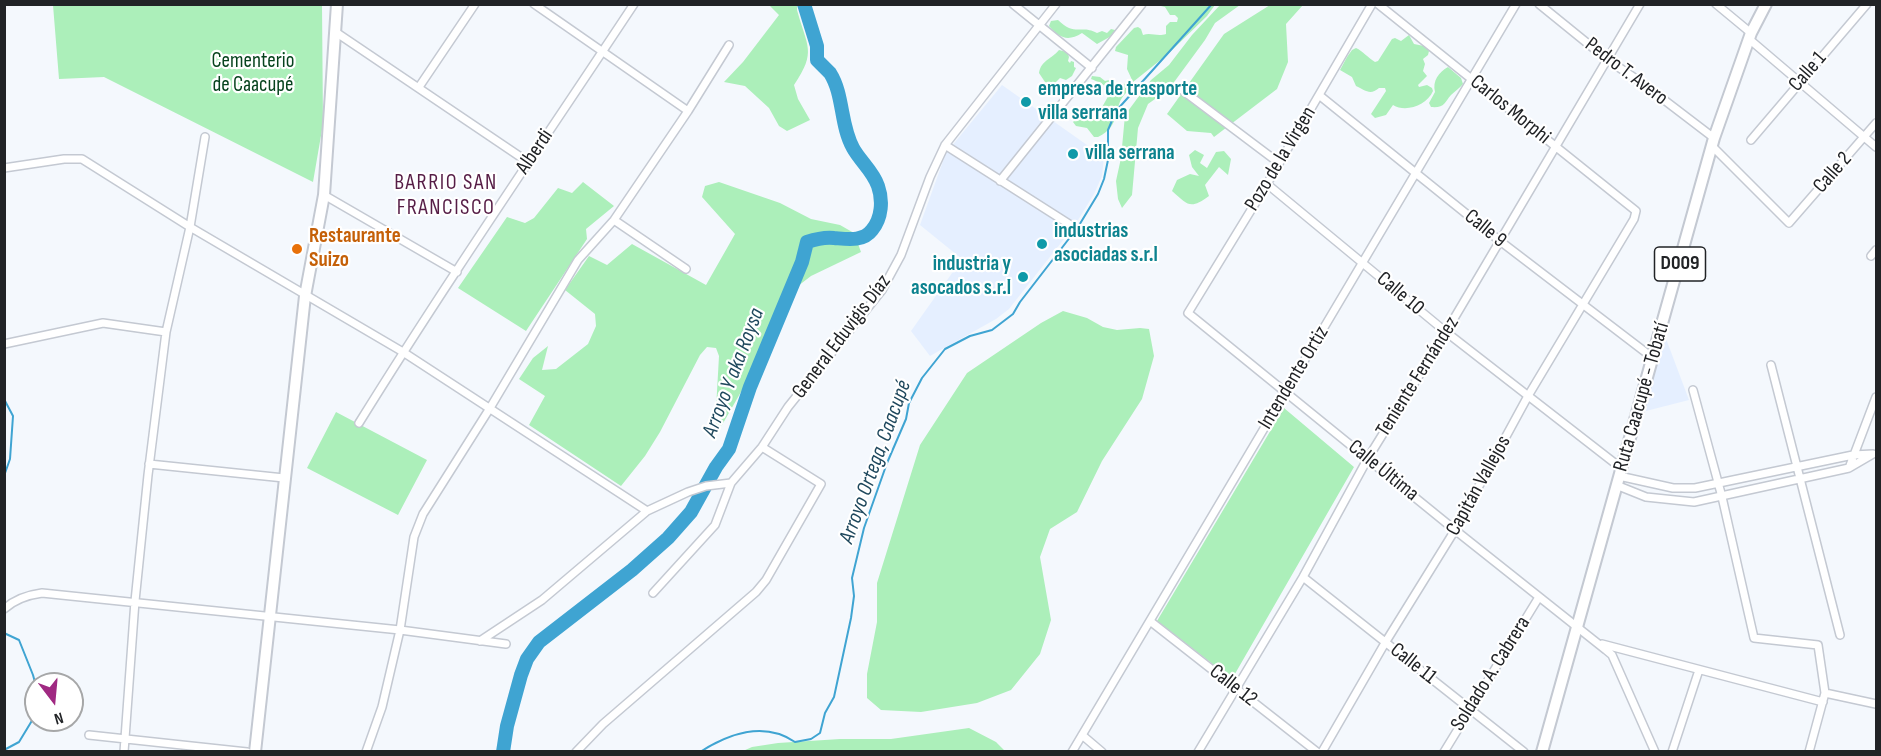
<!DOCTYPE html>
<html>
<head>
<meta charset="utf-8">
<style>
	body { margin:0 }
	#map { position:relative; width:1881px; height:756px; overflow:hidden; background:#f4f8fd; font-family:"Sofia Sans Condensed",sans-serif }
	canvas { display:block }
	.frame { position:absolute; inset:0; border:6px solid #212326; pointer-events:none }
	.north { position:absolute; left:24px; top:672px; width:60px; height:60px; box-sizing:border-box; background:#fff; border:2px solid #a6a7a8; border-radius:50%; rotate:164deg; font-size:16px; font-weight:700; line-height:24px; text-align:center; color:#212326 }
	.north::after { content:''; display:block; margin:auto; width:21px; height:27px; background:#a02982; clip-path:polygon(50% 0,100% 100%,50% 72%,0 100%) }
</style>
</head>
<body>
<div id="map">
<canvas width="1881" height="756"></canvas>
<div class="frame"></div>
<div class="north">N</div>
</div>
<script>
const c = document.querySelector('canvas').getContext('2d');
c.lineJoin = 'round';
function paint(path, color) { c.fillStyle = color; c.fill(path, 'evenodd'); }
function trace(path, color, width, dash) { c.strokeStyle = color; c.lineWidth = width; c.lineCap = dash ? 'butt' : 'round'; c.setLineDash(dash || []); c.stroke(path); }
function drawText(font, color, halo, rows, align = 'center') {
  c.font = font + ' "Sofia Sans Condensed",sans-serif'; c.lineWidth = 4.5; c.setLineDash([]); c.textBaseline = 'middle'; c.strokeStyle = halo; c.fillStyle = color; for (const [text, x, y, turn = 0] of rows) {
    c.save(); c.translate(x, y); c.rotate((+turn || 0) * Math.PI / 180); c.textAlign = isNaN(turn) ? turn : align; if (halo) c.strokeText(text, 0, 0); c.fillText(text, 0, 0); c.restore();
  }
}
paint(new Path2D(`
	M1002,85L1104,157L1102,176L1094,194L1075,225L1009,309L996,319L930,356L911,331L962,259L920,225L946,153Z
	M1665,336L1689,400L1642,412Z`), '#e5efff');
paint(new Path2D(`
	M53,5H322L323,124L313,182L104,77L59,79Z
	M769,5H797V10C807,47 817,51 794,85L798,99L810,120L787,131L779,126L769,108L745,86L724,82L743,62L779,15Z
	M1157,5H1215L1207,16L1168,54L1133,82L1127,69L1128,55L1115,51L1116,47L1134,28L1138,27L1141,29L1143,35C1151,32 1157,37 1166,34V26L1170,22H1177L1178,18L1175,15H1170L1165,7Z
	M1220,5H1240L1215,23L1205,40L1169,89L1148,104L1138,128L1132,195L1122,208L1118,199L1116,181L1121,158L1125,115L1151,80L1169,65L1192,35Z
	M1270,5H1303L1286,24L1288,62L1277,89L1214,137L1211,133L1187,131L1167,114L1224,34Z
	M1058,20C1075,37 1081,24 1097,33L1102,31L1107,33L1111,29L1115,30V34L1097,44L1082,33C1068,42 1059,38 1049,26L1051,21Z
	M1409,35L1414,44L1424,46L1429,51L1428,55L1423,59L1425,64L1423,71L1427,76L1418,85L1419,87L1427,85L1432,88L1433,91C1427,105 1406,113 1393,105L1386,115L1375,118L1371,114L1386,91L1385,88H1379C1370,96 1365,90 1356,86L1352,77L1340,70L1347,57L1352,50L1356,48C1363,51 1368,58 1375,62L1378,61L1392,39L1395,38L1401,41Z
	M1059,50L1067,52L1069,57L1068,61L1070,63L1071,61L1074,62V67L1076,68L1072,76L1066,80L1060,78L1052,86L1045,82L1039,73C1041,60 1052,59 1059,50Z
	M1448,67L1461,78L1463,84C1460,88 1455,91 1451,95C1444,103 1445,108 1431,107L1429,103L1435,92C1432,81 1439,72 1448,67Z
	M1092,76L1100,77L1105,81L1109,80L1115,85L1122,86L1130,79L1132,83H1138L1139,87C1135,89 1129,90 1126,93C1112,106 1123,125 1098,137H1094L1087,128L1076,126L1073,122L1077,118H1085L1088,114L1093,115L1101,109L1110,93C1106,84 1098,82 1091,79Z
	M1195,150L1204,155L1200,163L1207,168L1216,152L1224,151L1231,159L1228,175L1219,167L1205,185L1209,196C1190,210 1188,205 1172,191L1177,180L1190,174L1199,176L1192,167L1189,155Z
	M583,182L614,206L586,229L587,239L526,331L458,288L507,217L525,223L534,218L558,188L572,193Z
	M719,182L780,203L811,219L840,225L854,233L861,252L811,276L798,286L780,307L753,371L722,425L715,427L719,356L716,348L707,347L700,355L660,432L645,456L621,486L529,425L545,396L519,379L533,358L548,346L542,370L556,369L588,344L596,326L595,314L565,290L589,256L607,265L632,244L706,285L735,234L702,197L705,186Z
	M1063,311L1087,318L1103,327L1117,330L1140,328L1149,329L1154,356L1142,399L1102,461L1077,512L1050,529L1040,557L1051,620L1040,654L1011,690L977,703L921,712L881,710L867,698V674L877,622V583L920,445L967,373L1041,323Z
	M1284,408L1354,467L1232,679L1157,621Z
	M336,412L427,460L398,515L307,468Z
	M969,728L996,742L1005,751H743L752,747L778,743L840,739H891Z`), '#acefba');
trace(new Path2D(`
	M4,399L13,416L10,459L4,476
	M4,633L19,640L33,675L36,686
	M4,750L19,742L36,714
	M700,752C730,733 764,721 795,742L811,739L820,733L825,713L834,697L851,618L854,596L852,578L864,528L887,463L906,419L909,403L922,378L945,349L970,336L992,330L1013,314L1020,302L1078,227L1098,194L1104,179L1108,160V130L1116,111L1212,4`), '#3fa4d2', 2);
trace(new Path2D(`
	M503,752L507,726L521,675L527,659L539,642L632,570L668,538L691,512L716,467L729,449L750,387L802,262L807,242C816,239 825,237 834,238C847,239 863,242 872,230C882,218 883,200 878,186C873,171 860,161 853,148C840,125 844,95 830,73C826,69 821,64 817,60V46L804,4`), '#3fa4d2', 14);
const street = new Path2D(`
	M534,4L688,111
	M1013,4L1092,68
	M1372,4L1267,184L1188,313L1455,530L1606,650L1612,655L1655,752
	M1539,4L1608,60L1642,83L1714,138
	M1716,4L1751,33
	M337,33L528,162
	M1749,39L1876,147
	M419,87L475,4
	M1178,87L1279,163
	M1319,95L1500,241L1653,358
	M1751,140L1867,4
	M945,145L1069,224
	M1712,146L1789,223L1876,123
	M4,168L64,159H82L190,227L403,352L647,511
	M1000,181L1142,4
	M1267,184L1446,332L1621,468
	M324,195L457,272
	M614,220L686,269
	M1871,256L1876,250
	M4,344L103,323L166,332
	M1771,365L1840,635
	M1693,390L1722,497L1754,638L1818,645L1825,693L1809,752
	M359,423C447,281 542,143 634,4
	M149,464L284,478
	M1849,468L1876,397
	M1616,485L1646,497L1694,502L1849,468L1873,454L1853,455L1695,488H1673L1619,476
	M1303,577L1524,752
	M653,593L715,525L731,483L762,447L788,407L882,290L901,255L930,177L945,145L1056,4
	M4,609C15,599 27,595 42,593L400,630L506,644
	M1150,621L1317,752
	M480,641L542,600L647,511L688,492L706,486L731,483
	M1602,644L1823,702
	M1825,693L1876,704
	M89,735L247,752
	M1082,735L1102,752
	M124,752L135,601L148,475L166,332L190,227L205,137
	M366,752L382,707L400,630L414,537L423,514L490,408L578,260L614,220L688,111L729,45
	M576,752L603,724L756,592L766,580L821,484L762,447
	M1072,752L1516,4
	M1198,752L1303,577L1368,458L1446,332L1640,4
	M1322,752L1385,643L1455,530L1528,396L1634,219L1636,211L1378,4
	M1444,752L1539,597
	M1672,752L1699,670`);
const secondary = new Path2D(`
	M255,752L305,296L324,195L337,4`);
const primary = new Path2D(`
	M1542,752L1714,138L1751,33L1766,4`);
trace(street, '#c4c9d2', 10);
trace(secondary, '#c4c9d2', 14);
trace(primary, '#c4c9d2', 14);
trace(street, '#fff', 7);
trace(secondary, '#fff', 10);
trace(primary, '#fff', 10);
for (const [x, y, r, color] of [
	[1026,102,6,"#0f9aa8"],
	[1073,154,6,"#0f9aa8"],
	[1042,244,6,"#0f9aa8"],
	[297,249,6,"#e8710a"],
	[1023,277,6,"#0f9aa8"]
]) { const dot = new Path2D(); dot.arc(x, y, r, 0, 2 * Math.PI); c.fillStyle = color; c.fill(dot); trace(dot, '#fff', 2); }
for (const [x, y, w] of [
	[1680,264,51]
]) { const box = new Path2D(); box.roundRect(x - w / 2, y - 17, w, 34, 4.5); c.fillStyle = '#fff'; c.fill(box); trace(box, '#212326', 1.5); }
drawText('bold 20px', '#212326', null, [
	["D009",1680,264]
]);
drawText('21px', '#06431d', '#fff', [
	["Cementerio",253,62],
	["de Caacupé",253,86]
]);
drawText('21px', '#212326', '#fff', [
	["Pedro T. Avero",1626,72,37],
	["Calle 1",1808,72,-49],
	["Carlos Morphi",1510,110,39],
	["Alberdi",535,152,-56],
	["Pozo de la Virgen",1281,159,-59],
	["Calle 2",1833,173,-49],
	["Calle 9",1485,229,39],
	["Calle 10",1400,294,40],
	["General Eduvigis Díaz",842,337,-53],
	["Teniente Fernández",1418,377,-58],
	["Intendente Ortiz",1294,378,-59],
	["Ruta Caacupé - Tobatí",1642,397,-74],
	["Calle Última",1383,471,39],
	["Capitán Vallejos",1479,486,-61],
	["Calle 11",1413,664,38],
	["Soldado A. Cabrera",1491,674,-58],
	["Calle 12",1233,686,38]
]);
drawText('bold 21px', '#0d838f', '#fff', [
	["empresa de trasporte",1038,90],
	["villa serrana",1038,114],
	["villa serrana",1085,154],
	["industrias",1054,232],
	["asociadas s.r.l",1054,256],
	["industria y",1011,265,"right"],
	["asocados s.r.l",1011,289,"right"]
], 'left');
drawText('bold 21px', '#c56008', '#fff', [
	["Restaurante",309,237],
	["Suizo",309,261]
], 'left');
c.letterSpacing = '1.5px';
drawText('22px', '#561d46', '#fff', [
	["BARRIO SAN",446,183],
	["FRANCISCO",446,208]
]);
c.letterSpacing = '0px';
drawText('italic 22px', '#1f485d', '#fff', [
	["Arroyo Y aka Roysa",734,373,-69],
	["Arroyo Ortega, Caacupé",876,462,-70]
]);
</script>
</body>
</html>
